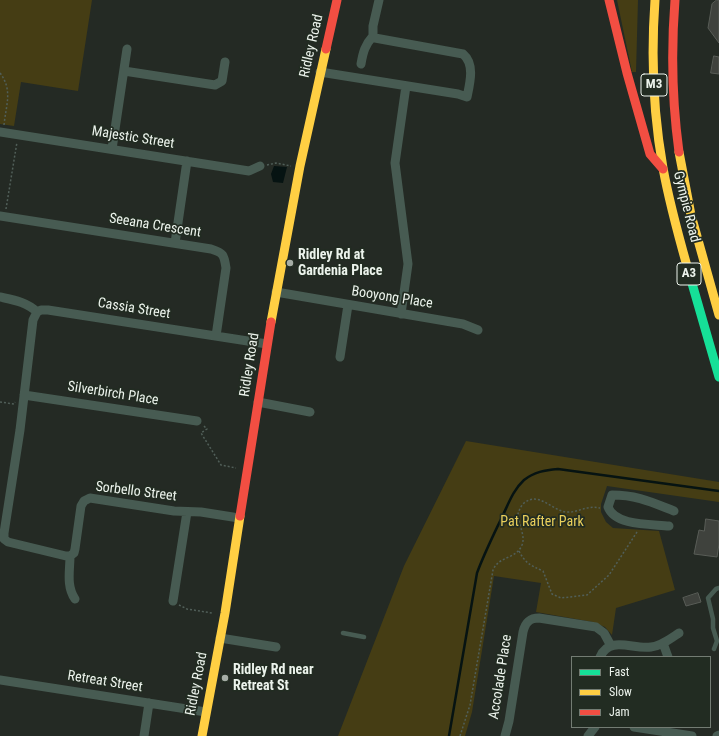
<!DOCTYPE html>
<html>
<head>
<meta charset="utf-8">
<style>
	body { margin:0 }
	#map { position:relative; width:719px; height:736px; overflow:hidden; background:#242a24; font-family:"Roboto Condensed",sans-serif }
	canvas { display:block }
	.legend { position:absolute; left:571px; top:656px; width:140px; height:72px; box-sizing:border-box; background:#222c22; border:1px solid #737c73; margin:0; padding:5px 7px; list-style:none; font-size:12px; color:#ecf3ec }
	.legend li { display:flex; align-items:center; gap:8px; height:20px }
	.legend b { width:20px; border:1px solid #737c73 }
</style>
</head>
<body>
<div id="map">
<canvas width="719" height="736"></canvas>
<ul class="legend">
<li><b style="height:5px;background:#16e098"></b>Fast</li>
<li><b style="height:5px;background:#ffcf43"></b>Slow</li>
<li><b style="height:5px;background:#f24e42"></b>Jam</li>
</ul>
</div>
<script>
const c = document.querySelector('canvas').getContext('2d');
c.lineJoin = 'round';
function paint(path, color) { c.fillStyle = color; c.fill(path, 'evenodd'); }
function trace(path, color, width, dash) { c.strokeStyle = color; c.lineWidth = width; c.lineCap = dash ? 'butt' : 'round'; c.setLineDash(dash || []); c.stroke(path); }
function drawText(font, color, halo, rows, align = 'center') {
  c.font = font + ' "Roboto Condensed",sans-serif'; c.lineWidth = 3.5; c.setLineDash([]); c.textBaseline = 'middle'; c.strokeStyle = halo; c.fillStyle = color; for (const [text, x, y, turn = 0] of rows) {
    c.save(); c.translate(x, y); c.rotate((+turn || 0) * Math.PI / 180); c.textAlign = isNaN(turn) ? turn : align; if (halo) c.strokeText(text, 0, 0); c.fillText(text, 0, 0); c.restore();
  }
}
paint(new Path2D(`
	M0,0H92L78,91L21,82L14,126L0,124Z
	M617,0H638L636,72H632Z
	M466,441L719,482V502L607,486L601,504V512L606,522L613,528L659,531L675,590L616,608L612,635L605,627L593,622L536,612L541,583L494,576L472,712L465,736H338L404,566Z`), '#453d14');
paint(new Path2D(`
	M274,166L287,167L283,183L273,182L271,174Z`), '#061312');
trace(new Path2D(`
	M449,736L477,573C484,554 493,536 502,517C508,505 513,490 524,480C534,472 545,470 558,469L719,491`), '#061312', 2.5);
const building = new Path2D(`
	M717,0H719V43L708,28L712,4Z
	M714,56L719,57V74L711,73Z
	M706,519L719,521V544L717,557L694,554L699,530L704,531Z
	M698,593L701,602L686,606L683,598Z`);
paint(building, '#3f423d');
trace(building, '#595d57', 1);
trace(new Path2D(`
	M0,73C13,90 6,105 4,125
	M267,165L276,163L291,166
	M6,209L17,142
	M0,402L14,404L15,402
	M204,426L207,429L201,433L221,465L236,468
	M519,551C526,564 530,565 543,571L552,594L561,598L587,595L609,575L637,532
	M179,605L187,609L212,613
	M460,736L470,705L493,570C499,556 515,559 521,547C527,537 518,525 518,514C519,510 521,506 524,503C539,491 551,510 566,512C578,513 586,505 600,508`), '#515f59', 1.5, [2, 2]);
trace(new Path2D(`
	M343,633L364,637
	M714,649L717,641L713,628V619L708,598L716,589L719,588`), '#475b52', 4.5);
trace(new Path2D(`
	M361,64C363,52 365,45 373,36
	M124,71L215,85L222,81L225,62
	M320,72L458,94L467,97C470,83 475,64 463,54L375,38L373,36V26L379,0
	M0,132L249,171L260,166
	M112,149L127,49
	M0,216L211,249C224,253 224,255 226,268L216,336
	M175,243L187,161
	M276,292L463,324L478,330
	M0,297C14,300 27,302 37,312L41,310H48L267,344
	M37,312L33,320L20,430L4,533V539L8,542L66,556H70
	M401,314L408,264L395,163L406,86
	M340,357L348,305
	M24,395L197,421
	M258,402L310,412
	M669,526C651,524 615,526 608,507L612,495C637,495 651,502 674,511
	M75,599C66,586 70,570 70,556L74,553L75,549L81,506L84,501L90,498L174,511L201,512L239,518
	M173,601L187,512
	M220,638L276,647
	M663,643L668,657
	M600,657C610,635 633,650 651,647C661,646 670,639 679,633
	M0,680L206,712
	M634,727L692,736
	M144,736L149,703
	M505,736L509,721L523,632C525,623 529,618 539,618L596,627L604,633L611,646
	M588,736L595,727
	M717,736L719,735`), '#475b52', 9);
trace(new Path2D(`
	M687,266L719,377`), '#16e098', 9);
trace(new Path2D(`
	M655,0C651,56 653,112 663,168C669,201 678,234 687,266
	M679,152L691,215L719,315
	M271,322L300,166L326,49
	M202,736L225,613L240,516`), '#ffcf43', 9);
trace(new Path2D(`
	M609,0L627,73L650,154L663,169
	M675,0C671,51 672,101 679,152
	M326,49L337,0
	M240,516L271,322`), '#f24e42', 9);
for (const [x, y, r, color] of [
	[290,263,4,"#a6ada6"],
	[225,678,4,"#a6ada6"]
]) { const dot = new Path2D(); dot.arc(x, y, r, 0, 2 * Math.PI); c.fillStyle = color; c.fill(dot); trace(dot, '#222c22', 1.5); }
for (const [x, y, w] of [
	[654,85,26],
	[689,274,24]
]) { const box = new Path2D(); box.roundRect(x - w / 2, y - 11, w, 22, 3); c.fillStyle = '#222c22'; c.fill(box); trace(box, '#ecf3ec', 1); }
drawText('bold 13px', '#ecf3ec', null, [
	["M3",654,85],
	["A3",689,274]
]);
drawText('14px', '#ecf3ec', '#222c22', [
	["Ridley Road",312,46,-77],
	["Majestic Street",133,138,9],
	["Gympie Road",686,207,76],
	["Seeana Crescent",155,226,9],
	["Booyong Place",392,298,9],
	["Cassia Street",134,309,9],
	["Ridley Road",250,365,-81],
	["Silverbirch Place",113,394,9],
	["Sorbello Street",136,492,7],
	["Accolade Place",501,677,-81],
	["Retreat Street",105,682,9],
	["Ridley Road",197,684,-79]
]);
drawText('bold 14px', '#ecf3ec', '#222c22', [
	["Ridley Rd at",298,255],
	["Gardenia Place",298,271],
	["Ridley Rd near",233,670],
	["Retreat St",233,686]
], 'left');
drawText('14px', '#e9cf5b', '#222c22', [
	["Pat Rafter Park",542,522]
]);
</script>
</body>
</html>
